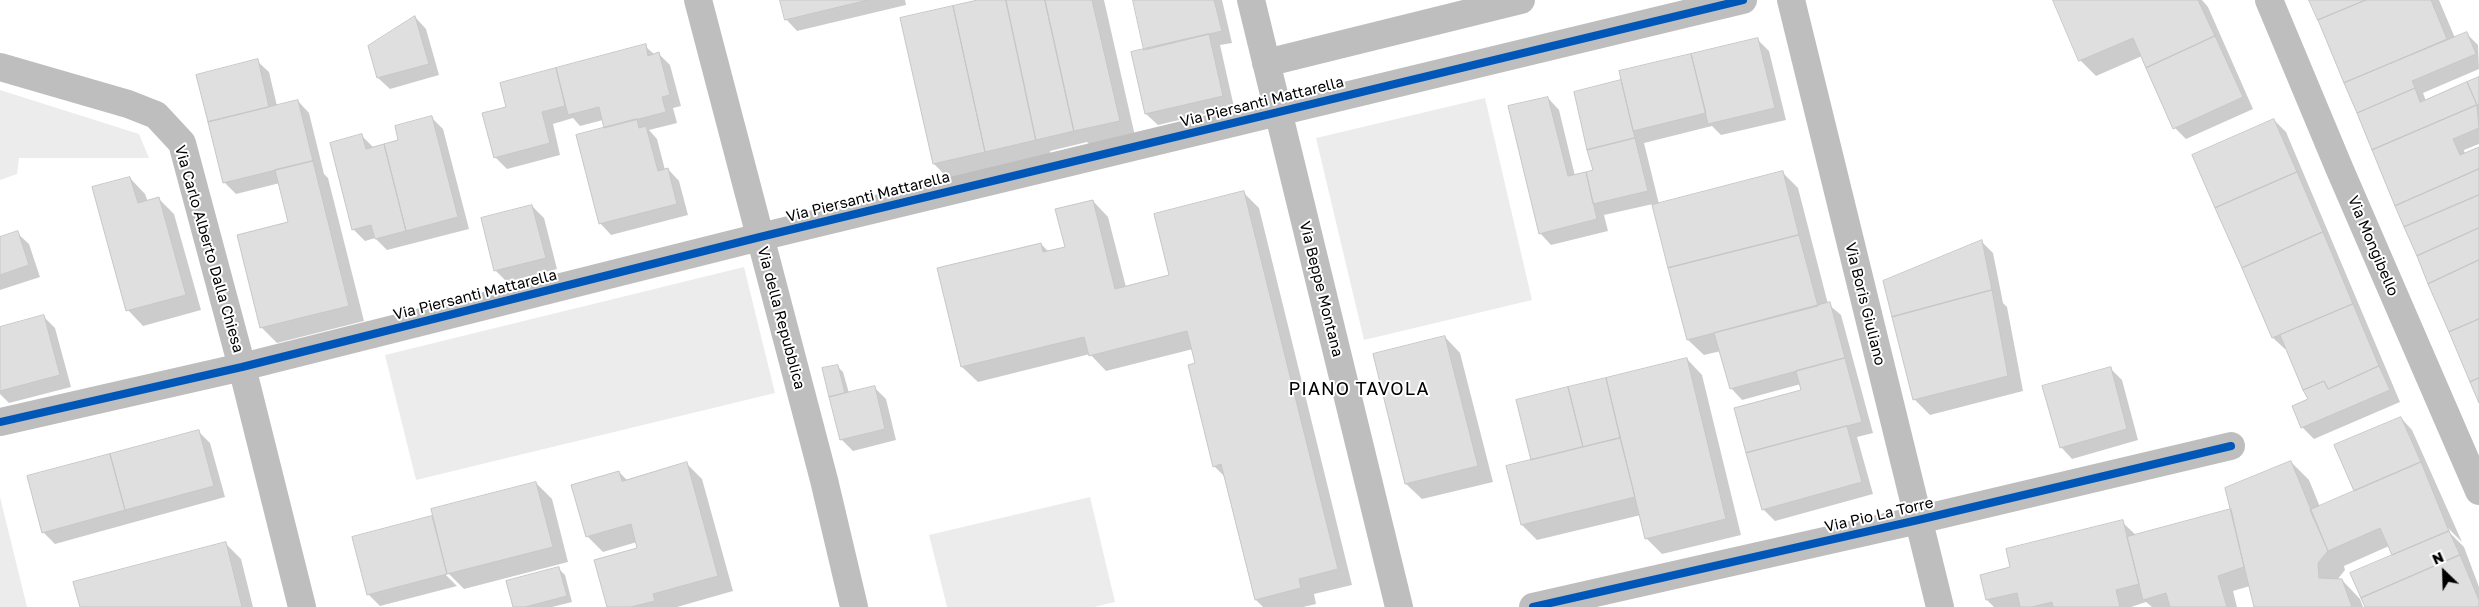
<!DOCTYPE html>
<html>
<head>
<meta charset="utf-8">
<style>
	body { margin:0 }
	#map { position:relative; width:2479px; height:607px; overflow:hidden; background:#fff; font-family:"Golos Text",sans-serif }
	canvas { display:block }
	.north { position:absolute; left:2419px; top:547px; width:50px; height:50px; -webkit-text-stroke:4px #fff; paint-order:stroke; rotate:336deg; font-size:14px; font-weight:700; line-height:20px; text-align:center; color:#000 }
	.north::after { content:''; display:block; margin:auto; width:18px; height:22px; background:#000; clip-path:polygon(50% 0,100% 100%,50% 72%,0 100%) }
</style>
</head>
<body>
<div id="map">
<canvas width="2479" height="607"></canvas>
<div class="north">N</div>
</div>
<script>
const c = document.querySelector('canvas').getContext('2d');
c.lineJoin = 'round';
function paint(path, color) { c.fillStyle = color; c.fill(path, 'evenodd'); }
function trace(path, color, width, dash) { c.strokeStyle = color; c.lineWidth = width; c.lineCap = dash ? 'butt' : 'round'; c.setLineDash(dash || []); c.stroke(path); }
function drawText(font, color, halo, rows, align = 'center') {
  c.font = font + ' "Golos Text",sans-serif'; c.lineWidth = 4; c.setLineDash([]); c.textBaseline = 'middle'; c.strokeStyle = halo; c.fillStyle = color; for (const [text, x, y, turn = 0] of rows) {
    c.save(); c.translate(x, y); c.rotate((+turn || 0) * Math.PI / 180); c.textAlign = isNaN(turn) ? turn : align; if (halo) c.strokeText(text, 0, 0); c.fillText(text, 0, 0); c.restore();
  }
}
paint(new Path2D(`
	M0,90L139,134L149,158H19L17,174L0,180Z
	M1485,98L1532,300L1364,340L1316,138Z
	M744,267L775,393L416,480L385,355Z
	M0,497L27,607H0Z
	M1090,497L1115,602L1094,607H947L929,535Z`), '#ececec');
paint(new Path2D(`
	M781,0H905L906,5L797,31L786,19Z
	M984,0H1104L1135,136L1091,146L1087,142L1050,151L1051,155L949,179L934,164Z
	M1140,0H1222L1232,43L1220,45L1234,107L1158,125L1146,114L1132,53L1146,51Z
	M2055,0H2202L2208,7L2253,109L2186,139L2175,128L2142,56L2096,76L2080,60Z
	M2310,0H2439L2455,38L2466,33L2478,45L2479,69L2423,93L2426,101L2479,78V144L2464,150L2465,155L2479,149V400Z
	M415,17L426,29L439,75L390,89L378,78Z
	M1757,39L1769,51L1786,120L1721,135L1712,126L1644,143L1659,204L1782,172L1798,188L1828,304L1841,315L1873,433L1857,437L1873,494L1775,521L1763,509L1803,391L1801,384L1742,400L1731,388L1721,351L1704,355L1688,340L1653,204L1604,215L1608,231L1551,245L1540,233L1548,98L1559,110L1575,176L1594,171L1575,93L1623,81Z
	M645,46L655,55L659,54L670,65L681,106L673,108L677,123L649,130L657,139L665,170L668,169L679,181L688,215L611,235L600,223L606,129L603,120L580,126L573,118L553,124L560,155L507,169L495,157L507,108L501,84Z
	M257,61L269,72L277,106L298,101L309,113L324,174L328,178L364,321L277,343L261,327L290,223L280,183L236,194L224,182L198,76Z
	M432,118L443,129L469,229L387,250L375,238L365,241L354,230L362,136L373,147L400,141Z
	M2274,120L2286,132L2400,402L2314,439L2302,427L2309,400L2287,348L2285,349L2273,338L2194,155Z
	M130,178L145,194L148,202L159,199L174,214L201,310L143,326L128,310Z
	M1244,193L1259,208L1352,585L1314,594L1316,604L1303,607H1263L1256,600L1226,478L1214,466L1193,349L1106,371L1090,354L978,382L962,367L1041,244L1049,252L1066,248L1093,201L1108,217L1126,287L1171,276Z
	M532,206L544,218L557,269L507,282L495,270Z
	M17,233L29,244L40,277L0,290V239Z
	M1982,242L1993,253L2003,303L2007,307L2023,391L1930,415L1914,399Z
	M43,316L55,328L71,387L9,403L0,394V328Z
	M1445,337L1460,353L1493,482L1422,499L1406,484Z
	M1687,359L1702,375L1741,535L1662,554L1646,538L1641,515L1537,540L1522,525L1508,467L1532,461L1517,401Z
	M837,366L843,372L849,393L874,387L886,399L896,440L853,451L841,439L824,369Z
	M2110,368L2122,380L2138,440L2072,459L2061,447Z
	M2401,418L2412,430L2462,542L2448,528V531L2464,547L2479,587V607H2366L2394,556L2389,546L2344,566L2345,570L2337,580H2342L2360,599L2363,607H2255L2250,586L2233,591L2237,607H2152L2146,602L2131,607H1994L1987,600L2012,568L2122,522L2137,536L2232,510L2291,462L2309,480L2320,507L2356,492Z
	M198,431L210,443L225,497L55,544L43,532Z
	M687,464L702,479L733,591L677,607H608L639,549L637,542L603,552L587,536L619,472L627,480Z
	M536,483L552,499L568,562L464,589L448,573H444L457,586L380,606L368,594L432,517L435,520Z
	M225,543L241,559L253,607H81Z
	M559,569L565,575L572,602L552,607H515Z`), '#0003');
const building = new Path2D(`
	M780,0H868L785,20Z
	M978,0H1006L1036,140L985,152L953,6Z
	M1006,0H1045L1074,131L1036,140Z
	M1045,0H1092L1120,121L1074,131Z
	M1133,0H1214L1222,31L1144,50Z
	M2053,0H2198L2215,36L2146,68L2133,38L2079,61Z
	M2309,0H2366L2318,20Z
	M2366,0H2431L2447,39L2344,83L2318,20Z
	M953,6L985,152L933,164L900,18Z
	M415,16L429,64L377,78L368,46Z
	M2467,32L2476,54L2412,81L2415,88L2357,113L2344,83Z
	M1209,34L1223,96L1145,114L1131,52Z
	M2215,36L2243,97L2173,129L2146,68Z
	M1758,38L1775,108L1708,124L1691,54Z
	M646,44L648,56L659,52L670,95L662,97L666,112L604,128L599,107L568,115L556,68Z
	M1691,54L1706,113L1633,131L1619,71Z
	M258,59L269,107L208,122L196,75Z
	M556,68L565,106L542,112L550,143L494,158L482,113L506,107L500,83Z
	M2479,77V105H2477L2467,82Z
	M1621,80L1635,138L1587,150L1574,92Z
	M2467,82L2477,105L2372,150L2357,113L2415,88L2420,102Z
	M1548,97L1568,176L1586,172L1597,219L1539,234L1508,106Z
	M298,100L313,161L223,183L208,122Z
	M2477,105L2479,128L2453,139L2460,155L2479,147V169L2395,206L2372,150Z
	M432,116L458,217L406,231L384,144L398,140L395,126Z
	M637,119L639,128L646,126L658,171L668,168L677,204L599,224L576,135Z
	M2274,119L2297,172L2215,208L2192,155Z
	M362,134L366,149L384,144L406,231L375,239L371,225L352,230L330,143Z
	M1635,138L1648,191L1593,204L1586,172L1593,170L1587,150Z
	M313,161L349,306L260,328L237,235L288,222L275,170Z
	M2479,169V195L2404,227L2395,206Z
	M1783,171L1799,235L1668,268L1652,205Z
	M2297,172L2323,232L2242,268L2215,208Z
	M130,177L138,203L159,197L186,295L126,311L92,187Z
	M1244,191L1338,569L1299,579L1301,588L1255,600L1221,464L1213,467L1188,365L1195,363L1187,331L1089,356L1084,337L961,367L937,268L1041,243L1043,252L1065,247L1055,209L1093,200L1115,289L1169,275L1154,214Z
	M2479,195V228L2417,256L2404,227Z
	M532,205L546,258L494,271L481,218Z
	M2479,228V260L2428,284L2417,256Z
	M18,231L29,265L0,275V237Z
	M2323,232L2353,304L2272,338L2242,268Z
	M1799,235L1818,306L1687,340L1668,268Z
	M1982,240L1992,290L1892,317L1883,281Z
	M2479,260V319L2449,332L2428,284Z
	M1992,290L2008,376L1913,400L1892,317Z
	M1830,302L1845,358L1730,389L1714,333Z
	M2353,304L2379,366L2328,389L2324,381L2303,390L2280,335Z
	M44,315L60,375L0,391V327Z
	M2479,319V378L2470,382L2449,332Z
	M1445,336L1478,466L1405,484L1373,354Z
	M1687,358L1726,519L1645,539L1606,378Z
	M1845,358L1862,422L1746,453L1734,408L1801,390L1796,371Z
	M838,365L845,393L829,397L822,368Z
	M2379,366L2390,390L2301,428L2292,406L2308,399L2303,390L2324,381L2328,389Z
	M2111,367L2127,429L2060,448L2042,386Z
	M1606,378L1620,438L1583,447L1568,387Z
	M2479,378V403L2470,382Z
	M875,386L885,429L840,440L829,397Z
	M1568,387L1583,447L1531,460L1516,400Z
	M2401,417L2421,462L2354,491L2334,445Z
	M1847,426L1862,482L1762,510L1746,453Z
	M199,430L214,486L125,510L110,454Z
	M1620,438L1635,497L1521,525L1506,466Z
	M110,454L125,510L42,533L27,476Z
	M2291,461L2328,551L2318,563L2319,578L2342,579L2352,607H2254L2225,488Z
	M687,462L718,576L653,594L655,601L631,607H607L594,560L637,548L631,524L586,537L571,485L619,471L622,481Z
	M2421,462L2449,531L2392,555L2380,528L2328,551L2310,510Z
	M536,482L553,547L447,574L431,509Z
	M2231,509L2244,567L2218,576L2227,607H2170L2166,593L2143,600L2127,537Z
	M432,516L447,574L367,595L352,537Z
	M2123,520L2139,584L2116,590L2120,607H2053L2052,602L2032,607H2020L2017,593L1986,600L1980,575L2010,567L2006,549Z
	M2449,531L2460,555L2361,598L2350,573Z
	M226,542L242,607H80L73,582Z
	M2460,555L2479,600V607H2365L2361,598Z
	M559,567L567,596L525,607H513L506,581Z`);
paint(building, '#dfdfdf');
trace(building, '#c7c7c7', 1);
trace(new Path2D(`
	M698,0L824,480L854,607
	M1251,0L1399,607
	M1791,0L1940,607
	M2269,0L2340,170L2479,491
	M1266,63L1521,0
	M0,67L128,104L156,115L182,143L242,367L302,607
	M0,422L242,367L760,237L1743,0
	M1533,607L1918,520L2231,446`), '#bebebe', 28);
trace(new Path2D(`
	M0,422L242,367L760,237L1743,0
	M1533,607L1918,520L2231,446`), '#0057b8', 8);
drawText('15px', '#000', '#fff', [
	["Via Piersanti Mattarella",1262,102,-14],
	["Via Piersanti Mattarella",868,197,-14],
	["Via Mongibello",2373,246,67],
	["Via Carlo Alberto Dalla Chiesa",209,249,74],
	["Via Beppe Montana",1321,289,76],
	["Via Piersanti Mattarella",475,295,-14],
	["Via Boris Giuliano",1865,304,76],
	["Via della Repubblica",781,318,75],
	["Via Pio La Torre",1879,515,-13]
]);
c.letterSpacing = '1px';
drawText('18px', '#000', '#fff', [
	["PIANO TAVOLA",1359,389]
]);
c.letterSpacing = '0px';
</script>
</body>
</html>
